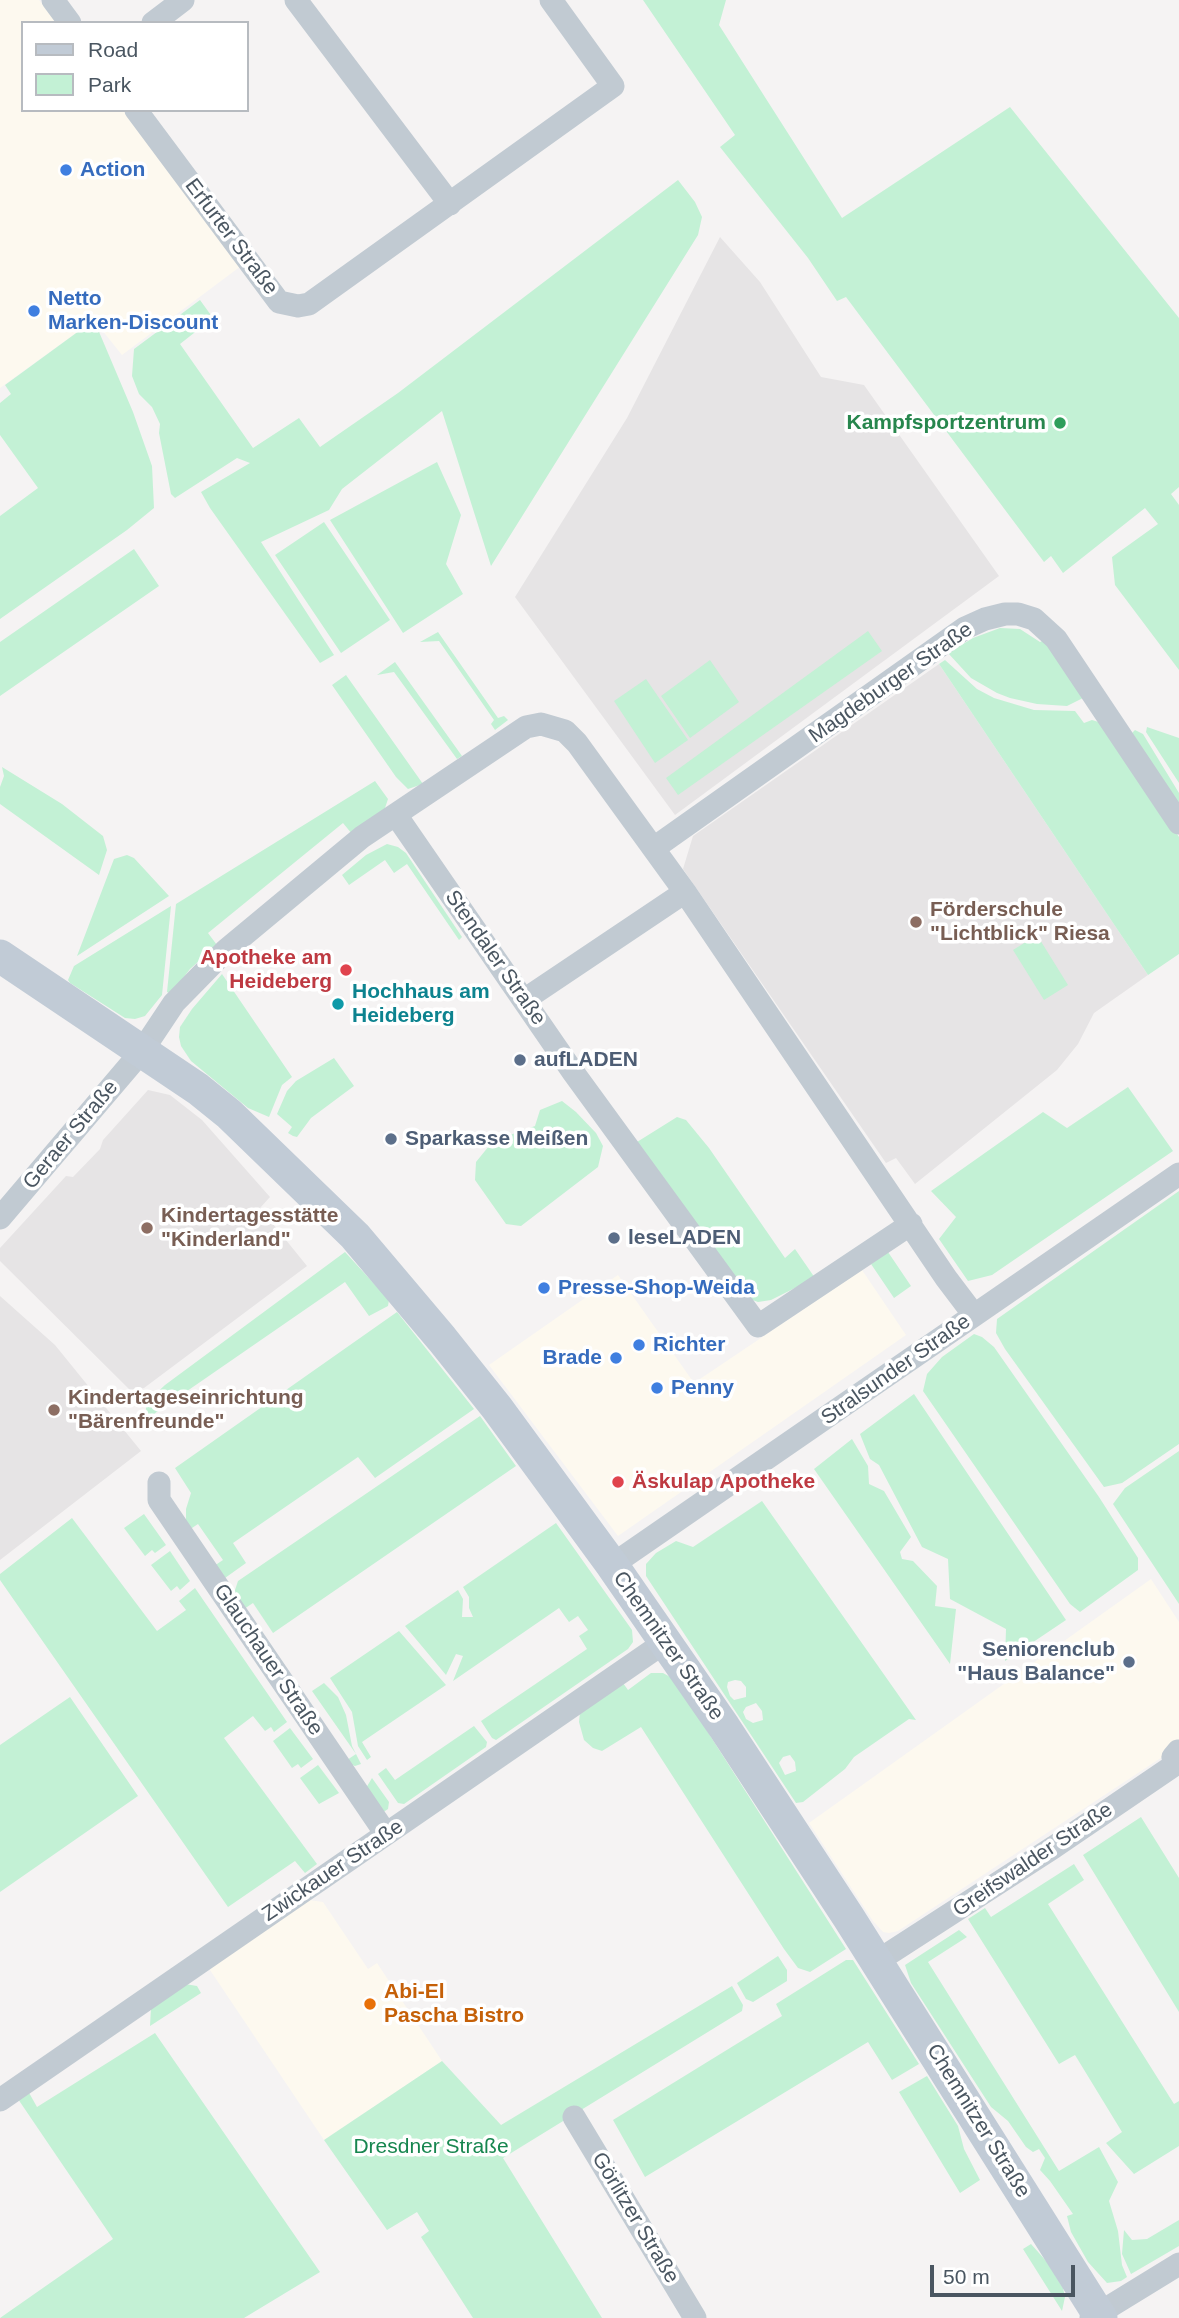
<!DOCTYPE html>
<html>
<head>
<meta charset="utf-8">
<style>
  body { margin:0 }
  #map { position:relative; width:1179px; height:2318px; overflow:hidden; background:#f5f3f3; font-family:Helvetica,sans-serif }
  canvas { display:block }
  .legend { position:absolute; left:21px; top:21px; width:228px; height:91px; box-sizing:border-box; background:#fff; border:2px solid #b7bbc0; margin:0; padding:9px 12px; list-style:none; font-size:21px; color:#4a5661 }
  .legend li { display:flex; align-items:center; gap:14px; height:35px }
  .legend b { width:35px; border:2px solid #b7bbc0 }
  .scale { position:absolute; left:930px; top:2265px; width:145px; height:32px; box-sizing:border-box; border:4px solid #4a5661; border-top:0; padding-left:9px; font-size:21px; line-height:24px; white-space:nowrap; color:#4a5661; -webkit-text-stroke:5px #fff; paint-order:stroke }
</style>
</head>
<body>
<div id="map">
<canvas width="1179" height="2318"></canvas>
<ul class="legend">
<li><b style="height:9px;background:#c1cbd6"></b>Road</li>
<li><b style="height:19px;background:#c3f1d5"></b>Park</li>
</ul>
<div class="scale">50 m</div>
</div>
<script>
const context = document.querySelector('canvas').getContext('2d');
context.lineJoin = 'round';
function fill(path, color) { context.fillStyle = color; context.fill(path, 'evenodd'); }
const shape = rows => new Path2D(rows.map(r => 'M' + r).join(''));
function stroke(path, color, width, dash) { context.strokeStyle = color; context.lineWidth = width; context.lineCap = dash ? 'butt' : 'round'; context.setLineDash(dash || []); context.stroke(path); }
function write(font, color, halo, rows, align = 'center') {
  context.font = font + ' Helvetica,sans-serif'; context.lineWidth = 7; context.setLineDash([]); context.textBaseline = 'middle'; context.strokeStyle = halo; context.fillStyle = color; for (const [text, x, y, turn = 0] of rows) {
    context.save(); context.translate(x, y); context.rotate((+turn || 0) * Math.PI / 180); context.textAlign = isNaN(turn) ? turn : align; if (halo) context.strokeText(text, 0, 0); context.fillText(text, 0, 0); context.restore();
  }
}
fill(shape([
  [0,0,39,0,57,23,23,23,23,110,123,110,241,266,122,355,94,320,0,388],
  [862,1270,906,1335,618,1536,489,1365,618,1275,694,1383],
  [1151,1579,1179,1622,1179,1746,898,1931,889,1933,883,1932,873,1921,809,1823],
  [309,1900,323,1902,368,1969,377,1963,442,2061,324,2140,208,1967]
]), '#fdf9ef');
fill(shape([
  [720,237,760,282,821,377,864,385,999,576,675,815,515,597,627,418],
  [939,664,1148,975,1094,1013,1078,1044,1057,1070,915,1184,896,1158,886,1163,683,869,693,836],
  [148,1090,170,1095,202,1120,270,1197,260,1208,307,1266,144,1388,131,1391,0,1261,0,1248,66,1176,73,1177,100,1149,103,1140],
  [0,1296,55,1345,141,1451,0,1560]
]), '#e6e4e5');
fill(shape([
  [643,0,726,0,719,25,842,218,1010,107,1179,318,1179,487,1171,494,1179,505,1179,670,1115,585,1112,557,1158,524,1145,508,1063,573,1051,556,1044,562,846,297,837,301,808,258,720,147,735,135],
  [678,180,695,202,702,217,698,235,491,566,442,411,342,489,329,510,261,542,334,655,320,663,210,508,201,492,250,463,237,458,175,498,171,494,159,433,160,424,152,407,139,394,132,376,134,349,200,300,213,318,180,344,253,448,299,418,320,447,398,393],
  [94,320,133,412,152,466,154,508,127,530,0,619,0,516,38,488,0,435,0,403,11,394,5,385],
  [437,462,461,515,446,564,463,594,403,633,330,520],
  [324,522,390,620,341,653,275,555],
  [134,549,159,586,0,696,0,642],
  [1000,628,1020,629,1040,642,1046,639,1087,696,1067,706,1037,704,1010,698,997,693,971,678,948,653,973,638],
  [868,631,882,651,678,795,666,778],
  [438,632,498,718,504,716,508,720,495,730,491,724,494,720,439,641,420,642],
  [710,660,739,702,690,738,661,696],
  [945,660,977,689,994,698,1034,710,1075,711,1084,723,1092,720,1105,724,1179,837,1179,954,1148,975,939,664],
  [395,662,462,756,457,759,394,672,377,675],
  [346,675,423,784,408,789,396,777,332,685],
  [646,679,688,740,655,763,614,701],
  [1147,727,1179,738,1179,783,1146,732],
  [1135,730,1143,734,1179,793,1179,811,1130,735],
  [2,767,62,804,103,836,107,850,99,875,0,804,0,787,4,776],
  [375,781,388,799,384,811,352,834,343,823,208,933,217,945,190,969,171,994,167,992,176,904],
  [387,844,398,847,406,853,462,937,459,940,407,864,394,873,385,860,349,885,342,875,366,855],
  [127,855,134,858,169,896,77,956,114,859],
  [171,906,162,995,145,1016,135,1019,125,1018,70,983,68,980,74,966],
  [1037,935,1068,985,1044,1000,1013,950],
  [222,974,292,1077,282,1085,269,1117,248,1108,191,1061,181,1046,179,1037,180,1027,192,1009],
  [334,1058,354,1086,311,1118,297,1137,293,1136,288,1133,292,1127,277,1114,287,1091,296,1081],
  [1128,1087,1173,1151,992,1275,968,1281,939,1239,956,1217,931,1191,1043,1112,1067,1128],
  [562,1101,576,1112,596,1133,603,1146,598,1167,521,1226,506,1224,475,1180,476,1162,493,1141,535,1126,540,1110],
  [677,1117,686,1120,709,1148,785,1258,795,1249,815,1278,771,1300,758,1302,747,1298,637,1142],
  [1179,1191,1179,1444,1122,1483,1104,1487,1005,1349,996,1333,997,1319],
  [345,1252,389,1300,388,1306,369,1316,345,1282,148,1418,145,1404,165,1385],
  [888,1252,911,1286,894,1298,871,1264],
  [397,1312,474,1409,375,1478,358,1457,233,1543,246,1563,225,1578,211,1568,223,1560,198,1524,186,1532,186,1509,191,1493,175,1468],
  [974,1334,982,1337,994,1347,1099,1497,1138,1558,1138,1570,1080,1612,1070,1604,923,1391,927,1374,942,1357],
  [914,1394,1066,1620,1005,1661,1006,1629,950,1599,948,1559,922,1547,879,1465,870,1459,860,1434],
  [480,1416,516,1466,273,1633,253,1603,241,1611,233,1596,238,1581],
  [852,1439,868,1466,869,1484,884,1491,911,1537,900,1552,902,1559,913,1561,937,1586,935,1606,956,1609,950,1664,814,1469],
  [1179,1451,1179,1604,1113,1504,1125,1488],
  [762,1501,916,1720,909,1719,854,1757,845,1769,803,1802,796,1803,646,1576,646,1564,656,1553,676,1541,693,1547],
  [735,1680,741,1681,746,1687,746,1697,734,1700,730,1696,727,1687,728,1682],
  [756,1703,762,1711,763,1720,753,1723,746,1719,743,1712,746,1707],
  [790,1755,795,1762,796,1771,785,1775,779,1763,783,1757],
  [144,1514,166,1545,155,1553,152,1550,145,1556,124,1528],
  [72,1518,157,1631,186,1610,179,1601,195,1588,287,1722,274,1732,271,1727,265,1731,253,1716,224,1738,317,1864,305,1873,295,1861,228,1907,0,1580,0,1574],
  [556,1523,632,1630,633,1642,628,1649,496,1740,492,1738,481,1721,587,1649,579,1636,588,1630,578,1616,569,1622,559,1608,453,1681,463,1656,456,1654,446,1675,405,1626,458,1590,463,1599,462,1617,473,1617,469,1608,469,1597,463,1587],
  [170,1551,190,1581,180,1590,177,1586,171,1591,151,1565],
  [399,1631,446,1685,362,1742,371,1757,367,1760,358,1746,352,1712,330,1678],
  [651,1673,663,1673,674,1679,846,1949,810,1972,798,1968,784,1949,641,1727,602,1751,593,1748,584,1740,579,1722,580,1712,623,1683,628,1690],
  [324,1683,338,1697,346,1715,352,1746,361,1764,355,1766,344,1762,356,1754,312,1691],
  [70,1697,138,1796,0,1892,0,1745],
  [474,1726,487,1742,486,1747,404,1804,398,1803,378,1774,386,1768,395,1780],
  [290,1728,313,1759,301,1768,298,1764,292,1768,273,1741],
  [318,1765,339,1793,319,1804,300,1778],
  [372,1778,389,1802,388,1809,382,1813,366,1788],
  [1141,1817,1179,1878,1179,2012,1083,1855],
  [1074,1864,1084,1880,1048,1904,1174,2104,1179,2101,1179,2146,1134,2174,1106,2143,1122,2132,1075,2055,1059,2064,968,1919,985,1908,991,1917],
  [959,1930,967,1937,928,1962,1059,2171,1099,2147,1118,2182,1109,2201,1118,2231,1122,2265,1127,2277,1121,2281,1107,2283,1088,2262,1071,2232,1067,2216,1073,2214,1050,2181,1040,2170,1045,2158,1039,2149,1033,2152,1026,2147,1008,2121,991,2107,911,1983,905,1965],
  [778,1956,787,1970,787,1981,753,2002,746,1999,737,1983],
  [846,1960,853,1960,919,2064,892,2080,868,2042,645,2177,613,2120,782,2016,776,2004],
  [185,1984,197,1986,201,1993,150,2026,151,2008],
  [732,1986,743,2005,742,2011,503,2158,602,2318,473,2318,421,2237,429,2231,417,2212,387,2230,324,2140,442,2061,501,2125],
  [155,2033,320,2272,244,2318,0,2318,113,2239,18,2099,28,2091,37,2107],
  [927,2076,958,2126,964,2149,980,2180,960,2193,899,2092],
  [1179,2220,1179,2246,1131,2274,1122,2254,1124,2230,1132,2240,1147,2239],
  [1031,2244,1047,2262,1063,2288,1065,2297,1062,2311,1023,2249]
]), '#c3f1d5');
stroke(shape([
  [53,0,70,23],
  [296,0,450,204],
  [153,23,183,0],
  [136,110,279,302,298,306,309,304,613,86,551,0],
  [396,815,573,1072,758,1326,911,1224],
  [654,848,965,628,985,619,1005,614,1018,614,1034,619,1056,639,1179,823],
  [524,1000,685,892],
  [0,1218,142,1051,174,1003,226,950,362,837,526,727,541,724,565,731,577,743,685,892,946,1278,974,1315],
  [159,1483,159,1500,386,1834],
  [612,1565,1179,1174],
  [876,1962,1054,1847,1176,1764,1173,1757,1178,1751],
  [0,2100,665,1642],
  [574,2117,695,2318],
  [1091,2318,1179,2264]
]), '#c1cad2', 23);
stroke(shape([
  [0,956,198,1089,229,1114,355,1236,442,1339,497,1408,612,1565,724,1727,849,1918,1101,2318]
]), '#c1cbd6', 33);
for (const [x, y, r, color] of [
  [66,170,7,"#3f7fe0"],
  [34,311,7,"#3f7fe0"],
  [1060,423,7,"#2e9e5b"],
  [916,922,7,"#8d6e63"],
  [346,970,7,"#e0444e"],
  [338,1004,7,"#0f9aa8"],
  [520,1060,7,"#5c6f8a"],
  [391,1139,7,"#5c6f8a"],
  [147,1228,7,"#8d6e63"],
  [614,1238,7,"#5c6f8a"],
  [544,1288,7,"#3f7fe0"],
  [639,1345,7,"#3f7fe0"],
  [616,1358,7,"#3f7fe0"],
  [657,1388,7,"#3f7fe0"],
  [54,1410,7,"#8d6e63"],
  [618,1482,7,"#e0444e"],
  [1129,1662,7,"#5c6f8a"],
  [370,2004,7,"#e8710a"]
]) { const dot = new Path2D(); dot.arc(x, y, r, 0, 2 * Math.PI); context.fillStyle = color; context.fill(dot); stroke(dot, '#fff', 2.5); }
write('bold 21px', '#366cbe', '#fff', [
  ["Action",80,170],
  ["Netto",48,299],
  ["Marken-Discount",48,323],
  ["Presse-Shop-Weida",558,1288],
  ["Richter",653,1345],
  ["Brade",602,1358,"right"],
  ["Penny",671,1388]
], 'left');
write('21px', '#4a5661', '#fff', [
  ["Erfurter Straße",231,237,53],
  ["Magdeburger Straße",891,683,-35],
  ["Stendaler Straße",495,958,55],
  ["Geraer Straße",71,1135,-50],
  ["Stralsunder Straße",896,1370,-35],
  ["Chemnitzer Straße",668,1646,55],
  ["Glauchauer Straße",268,1660,56],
  ["Greifswalder Straße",1033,1860,-34],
  ["Zwickauer Straße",333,1871,-34],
  ["Chemnitzer Straße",978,2121,58],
  ["Görlitzer Straße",635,2218,59]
]);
write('bold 21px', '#27864d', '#fff', [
  ["Kampfsportzentrum",1046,423]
], 'right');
write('bold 21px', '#785e54', '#fff', [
  ["Förderschule",930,910],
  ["\"Lichtblick\" Riesa",930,934],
  ["Kindertagesstätte",161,1216],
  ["\"Kinderland\"",161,1240],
  ["Kindertageseinrichtung",68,1398],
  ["\"Bärenfreunde\"",68,1422]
], 'left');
write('bold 21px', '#be3a42', '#fff', [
  ["Apotheke am",332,958],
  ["Heideberg",332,982],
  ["Äskulap Apotheke",632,1482,"left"]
], 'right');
write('bold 21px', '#0d838f', '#fff', [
  ["Hochhaus am",352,992],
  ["Heideberg",352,1016]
], 'left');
write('bold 21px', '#4e5e75', '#fff', [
  ["aufLADEN",534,1060],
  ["Sparkasse Meißen",405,1139],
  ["leseLADEN",628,1238],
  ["Seniorenclub",1115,1650,"right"],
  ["\"Haus Balance\"",1115,1674,"right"]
], 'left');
write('bold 21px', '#c56008', '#fff', [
  ["Abi-El",384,1992],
  ["Pascha Bistro",384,2016]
], 'left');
write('21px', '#17864f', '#fff', [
  ["Dresdner Straße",431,2147]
]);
</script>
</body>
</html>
